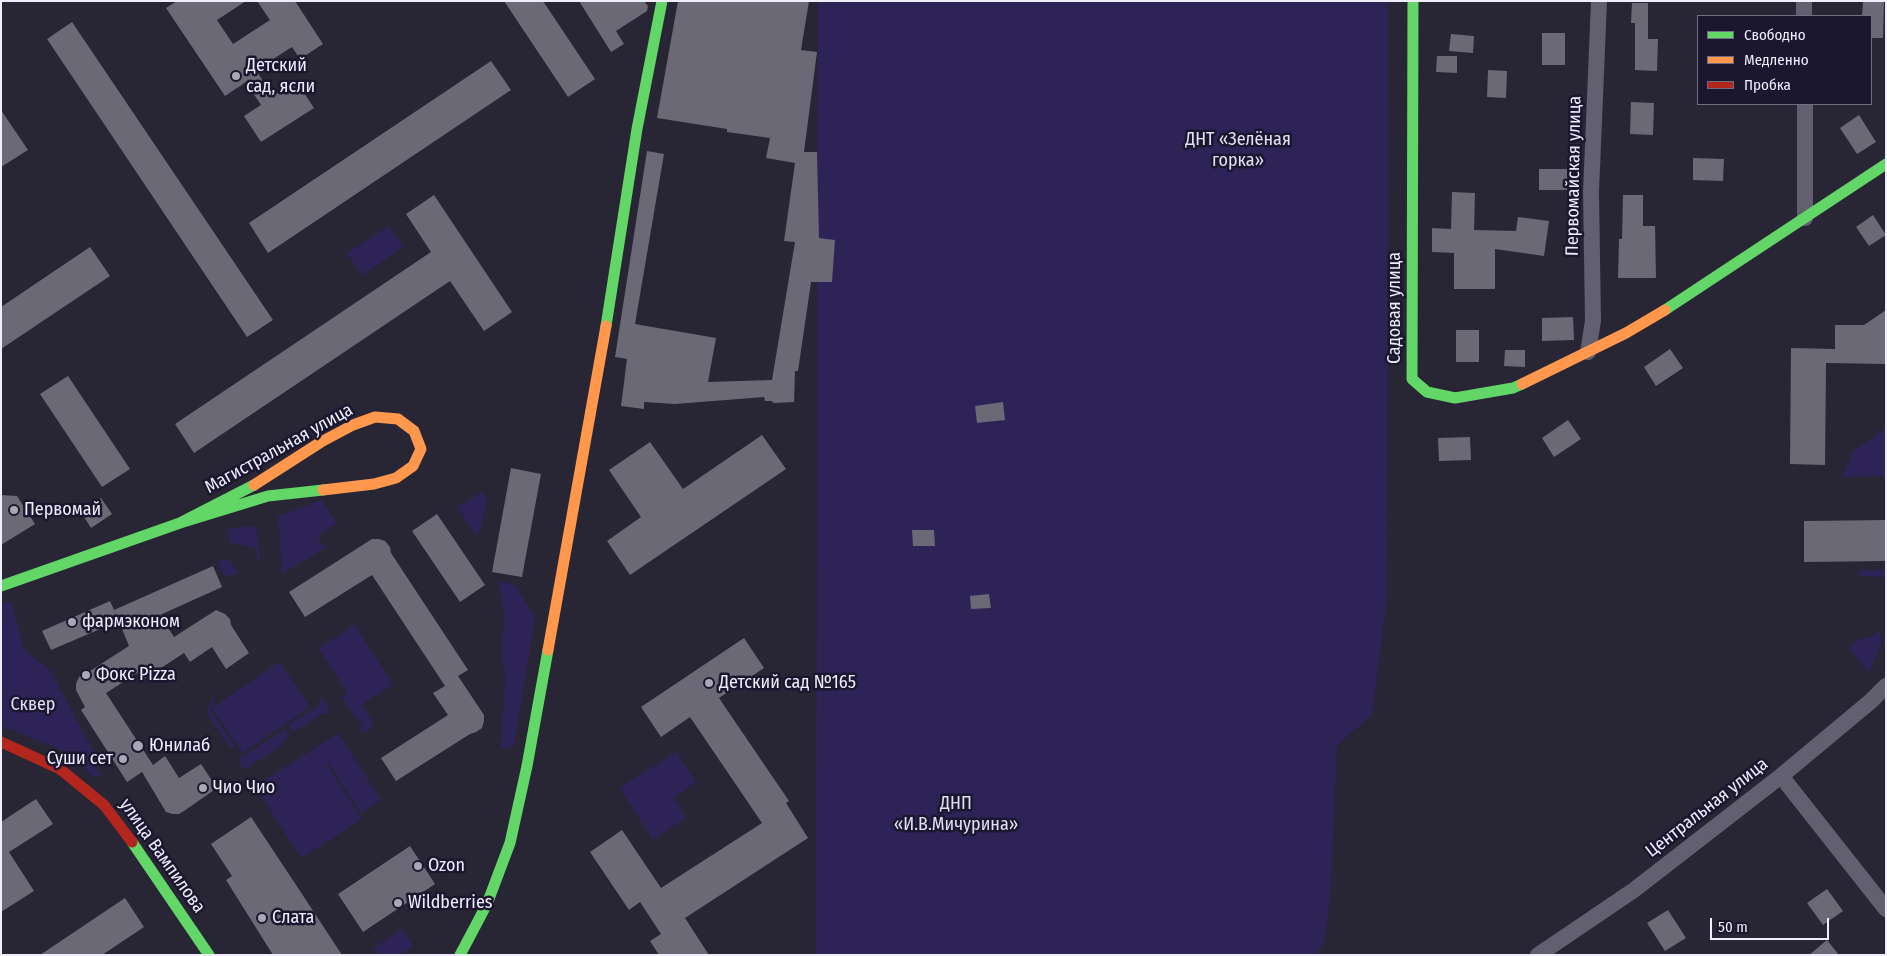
<!DOCTYPE html>
<html>
<head>
<meta charset="utf-8">
<style>
  body { margin:0 }
  #map { position:relative; width:1887px; height:956px; overflow:hidden; background:#282634; font-family:"Fira Sans Condensed",sans-serif }
  canvas { display:block }
  .frame { position:absolute; inset:0; border:2px solid #efeefc; pointer-events:none }
  .legend { position:absolute; left:1697px; top:15px; width:175px; height:90px; box-sizing:border-box; background:#1a172f; border:1px solid #6f6d81; margin:0; padding:6px 9px; list-style:none; font-size:15px; color:#efeefc }
  .legend li { display:flex; align-items:center; gap:10px; height:25px }
  .legend b { width:25px; border:1px solid #6f6d81 }
  .scale { position:absolute; left:1710px; top:918px; width:119px; height:22px; box-sizing:border-box; border:2px solid #efeefc; border-top:0; padding-left:6px; font-size:15px; line-height:18px; white-space:nowrap; color:#efeefc; -webkit-text-stroke:4px #1a172f; paint-order:stroke }
</style>
</head>
<body>
<div id="map">
<canvas width="1887" height="956"></canvas>
<div class="frame"></div>
<ul class="legend">
<li><b style="height:6px;background:#63d668"></b>Свободно</li>
<li><b style="height:6px;background:#ff974d"></b>Медленно</li>
<li><b style="height:6px;background:#b3261e"></b>Пробка</li>
</ul>
<div class="scale">50 m</div>
</div>
<script>
const context = document.querySelector('canvas').getContext('2d');
context.lineJoin = 'round';
function fill(path, color) { context.fillStyle = color; context.fill(path, 'evenodd'); }
const shape = rows => new Path2D(rows.map(r => 'M' + r).join(''));
function stroke(path, color, width, dash) { context.strokeStyle = color; context.lineWidth = width; context.lineCap = dash ? 'butt' : 'round'; context.setLineDash(dash || []); context.stroke(path); }
function write(font, color, halo, rows, align = 'center') {
  context.font = font + ' "Fira Sans Condensed",sans-serif'; context.lineWidth = 5; context.setLineDash([]); context.textBaseline = 'middle'; context.strokeStyle = halo; context.fillStyle = color; for (const [text, x, y, turn = 0] of rows) {
    context.save(); context.translate(x, y); context.rotate((+turn || 0) * Math.PI / 180); context.textAlign = isNaN(turn) ? turn : align; if (halo) context.strokeText(text, 0, 0); context.fillText(text, 0, 0); context.restore();
  }
}
fill(shape([
  [818,1,1388,1,1387,596,1372,715,1337,745,1330,901,1323,944,1317,955,816,955],
  [389,226,403,247,362,275,347,253],
  [1886,428,1886,476,1842,477,1853,451],
  [482,492,487,501,479,533,475,535,458,507],
  [322,500,337,524,320,534,318,537,325,548,282,574,278,516],
  [251,526,256,527,257,532,260,560,257,559,256,548,230,543,228,531,230,528],
  [223,559,230,561,239,574,224,576,218,561],
  [1859,570,1885,570,1885,577,1859,576],
  [498,581,514,584,535,617,514,747,501,748,505,677,502,657,504,609],
  [11,602,25,651,50,670,97,758,92,762,102,776,92,776,72,754,1,726,1,604],
  [355,625,393,685,362,704,373,723,369,731,365,733,359,728,363,726,341,697,348,694,319,648],
  [1878,630,1883,639,1869,673,1849,648,1860,639,1873,636],
  [279,662,310,707,243,753,212,708],
  [213,697,215,701,211,708,212,713,235,746,231,749,208,716,207,710],
  [320,698,322,698,329,708,327,716,324,713,293,732,288,725,313,709,314,710,316,709,315,707,321,703],
  [285,729,290,736,281,743,281,746,244,770,240,764,240,753,243,757],
  [337,734,339,735,381,800,361,813,328,762,326,763,362,819,303,857,302,855,301,858,258,791,259,788,262,782],
  [676,752,696,782,674,797,686,818,653,840,620,788],
  [402,929,413,946,400,955,378,955,373,948]
]), '#2e2357');
fill(shape([
  [177,1,246,1,217,20,233,44,270,20,257,1,295,1,323,44,300,59,292,47,256,70,272,96,296,81,314,108,261,142,244,116,261,105,246,82,225,96,166,8],
  [504,1,543,1,595,79,568,97],
  [579,1,644,1,648,6,647,11,616,31,624,44,611,52],
  [678,1,809,1,801,50,817,52,804,152,817,152,819,238,835,240,832,282,811,282,798,371,795,371,794,402,773,403,772,401,765,401,764,397,675,404,644,402,644,409,621,406,627,359,615,357,647,151,664,154,635,324,716,338,708,382,772,380,795,242,784,241,795,163,766,158,770,138,727,132,727,129,657,118],
  [1863,1,1884,1,1883,38,1871,38,1871,16,1862,16],
  [1632,3,1648,3,1648,39,1658,39,1657,71,1635,70,1635,23,1631,23],
  [72,22,273,320,247,337,47,39],
  [1542,33,1565,33,1565,65,1542,65],
  [1451,34,1474,36,1473,53,1449,51],
  [1437,56,1457,56,1457,73,1436,72],
  [491,61,511,90,268,253,249,223],
  [1488,70,1507,71,1506,98,1487,97],
  [1631,102,1654,103,1653,135,1630,134],
  [1,110,28,150,1,167],
  [1859,115,1876,142,1857,154,1840,128],
  [1693,158,1724,159,1723,181,1693,180],
  [1539,169,1567,169,1567,190,1539,190],
  [1452,192,1475,193,1474,230,1516,231,1518,217,1549,221,1544,256,1495,249,1495,289,1454,289,1454,253,1432,252,1432,228,1451,229],
  [434,195,512,312,484,331,450,281,194,453,175,424,431,252,406,214],
  [1623,195,1643,195,1643,226,1655,226,1656,278,1618,278,1619,239,1622,239],
  [1873,215,1886,235,1869,246,1856,227],
  [90,247,110,276,1,349,1,307],
  [1886,310,1886,364,1826,363,1825,465,1790,464,1791,348,1835,349,1835,325,1864,325],
  [1573,317,1574,340,1542,341,1542,318],
  [1456,330,1479,330,1479,362,1456,362],
  [1670,349,1683,368,1656,386,1644,367],
  [1505,350,1525,350,1525,367,1504,366],
  [68,376,130,469,102,487,40,394],
  [1003,402,1005,420,977,423,975,406],
  [1568,420,1581,439,1554,457,1542,438],
  [762,435,786,469,630,575,607,541,641,517,609,470,650,442,683,489],
  [1470,437,1471,460,1439,461,1438,438],
  [511,468,541,474,522,577,492,572],
  [1,495,17,496,35,524,1,545],
  [101,498,112,514,91,528,81,512],
  [437,514,485,585,460,602,412,531],
  [1886,520,1886,561,1804,562,1804,521],
  [912,530,934,530,935,546,913,546],
  [372,539,379,539,385,541,390,547,391,553,468,670,458,676,484,715,484,721,482,728,476,732,470,734,396,781,381,758,448,715,433,693,445,686,372,575,305,617,289,592],
  [213,566,222,587,160,615,174,637,216,610,225,614,230,619,231,625,249,653,226,669,212,647,190,662,184,653,144,679,139,672,106,693,153,765,165,756,179,778,201,764,217,788,184,811,179,814,173,814,166,812,142,772,127,782,81,710,85,707,76,690,76,684,79,677,84,673,90,671,129,646,114,610],
  [989,594,991,608,971,609,970,596],
  [110,601,119,621,51,650,42,631],
  [744,638,764,668,719,698,789,801,786,803,808,838,685,918,709,955,659,955,650,941,661,934,640,902,629,910,590,852,622,830,661,888,762,823,690,717,661,737,641,707],
  [36,799,53,824,9,852,34,891,1,912,1,822],
  [251,817,304,897,342,955,273,955,226,880,232,876,211,844],
  [410,846,435,884,363,932,338,894],
  [1827,889,1843,911,1823,925,1807,903],
  [125,898,144,927,102,955,40,955],
  [1668,910,1686,938,1665,951,1647,923],
  [1827,940,1839,955,1809,955]
]), '#6a6975');
stroke(shape([
  [1804,1,1804,16],
  [1805,104,1805,218],
  [1588,352,1593,321,1591,192,1599,1],
  [1781,776,1886,909],
  [1538,955,1634,890,1781,776,1871,701,1886,686]
]), '#615f70', 16);
stroke(shape([
  [1413,1,1412,379,1427,392,1455,398,1513,388,1522,384],
  [1665,310,1886,164],
  [606,326,637,129,662,1],
  [180,523,254,485],
  [1,586,180,523,268,496,323,490],
  [132,842,209,955],
  [460,955,487,904,510,843,527,766,548,650]
]), '#63d668', 11);
stroke(shape([
  [1522,384,1626,333,1665,310],
  [254,485,321,442,353,425,375,417,398,419,414,431,421,449,413,466,396,478,374,484,323,490],
  [548,650,606,326]
]), '#ff974d', 11);
stroke(shape([
  [1,742,60,769,104,805,132,842]
]), '#b3261e', 11);
for (const [x, y, r, color] of [
  [236,76,5,"#a9a8b6"],
  [14,510,5,"#a9a8b6"],
  [72,622,5,"#a9a8b6"],
  [86,675,5,"#a9a8b6"],
  [709,683,5,"#a9a8b6"],
  [138,746,6,"#a9a8b6"],
  [123,759,5,"#a9a8b6"],
  [203,788,5,"#a9a8b6"],
  [418,866,5,"#a9a8b6"],
  [398,903,5,"#a9a8b6"],
  [262,918,5,"#a9a8b6"]
]) { const dot = new Path2D(); dot.arc(x, y, r, 0, 2 * Math.PI); context.fillStyle = color; context.fill(dot); stroke(dot, '#1a172f', 2); }
write('18px', '#efeefc', '#1a172f', [
  ["Детский",246,66],
  ["сад, ясли",246,87],
  ["Первомай",24,510],
  ["фармэконом",82,622],
  ["Фокс Pizza",96,675],
  ["Детский сад №165",719,683],
  ["Юнилаб",149,746],
  ["Суши сет",113,759,"right"],
  ["Чио Чио",213,788],
  ["Ozon",428,866],
  ["Wildberries",408,903],
  ["Слата",272,918]
], 'left');
write('18px', '#e0dff5', '#1a172f', [
  ["ДНТ «Зелёная",1238,140],
  ["горка»",1238,161],
  ["Сквер",33,705],
  ["ДНП",956,804],
  ["«И.В.Мичурина»",956,825]
]);
write('18px', '#efeefc', '#1a172f', [
  ["Первомайская улица",1574,176,-89],
  ["Садовая улица",1395,308,-90],
  ["Магистральная улица",279,449,-29],
  ["Центральная улица",1707,808,-38],
  ["улица Вампилова",162,856,55]
]);
</script>
</body>
</html>
